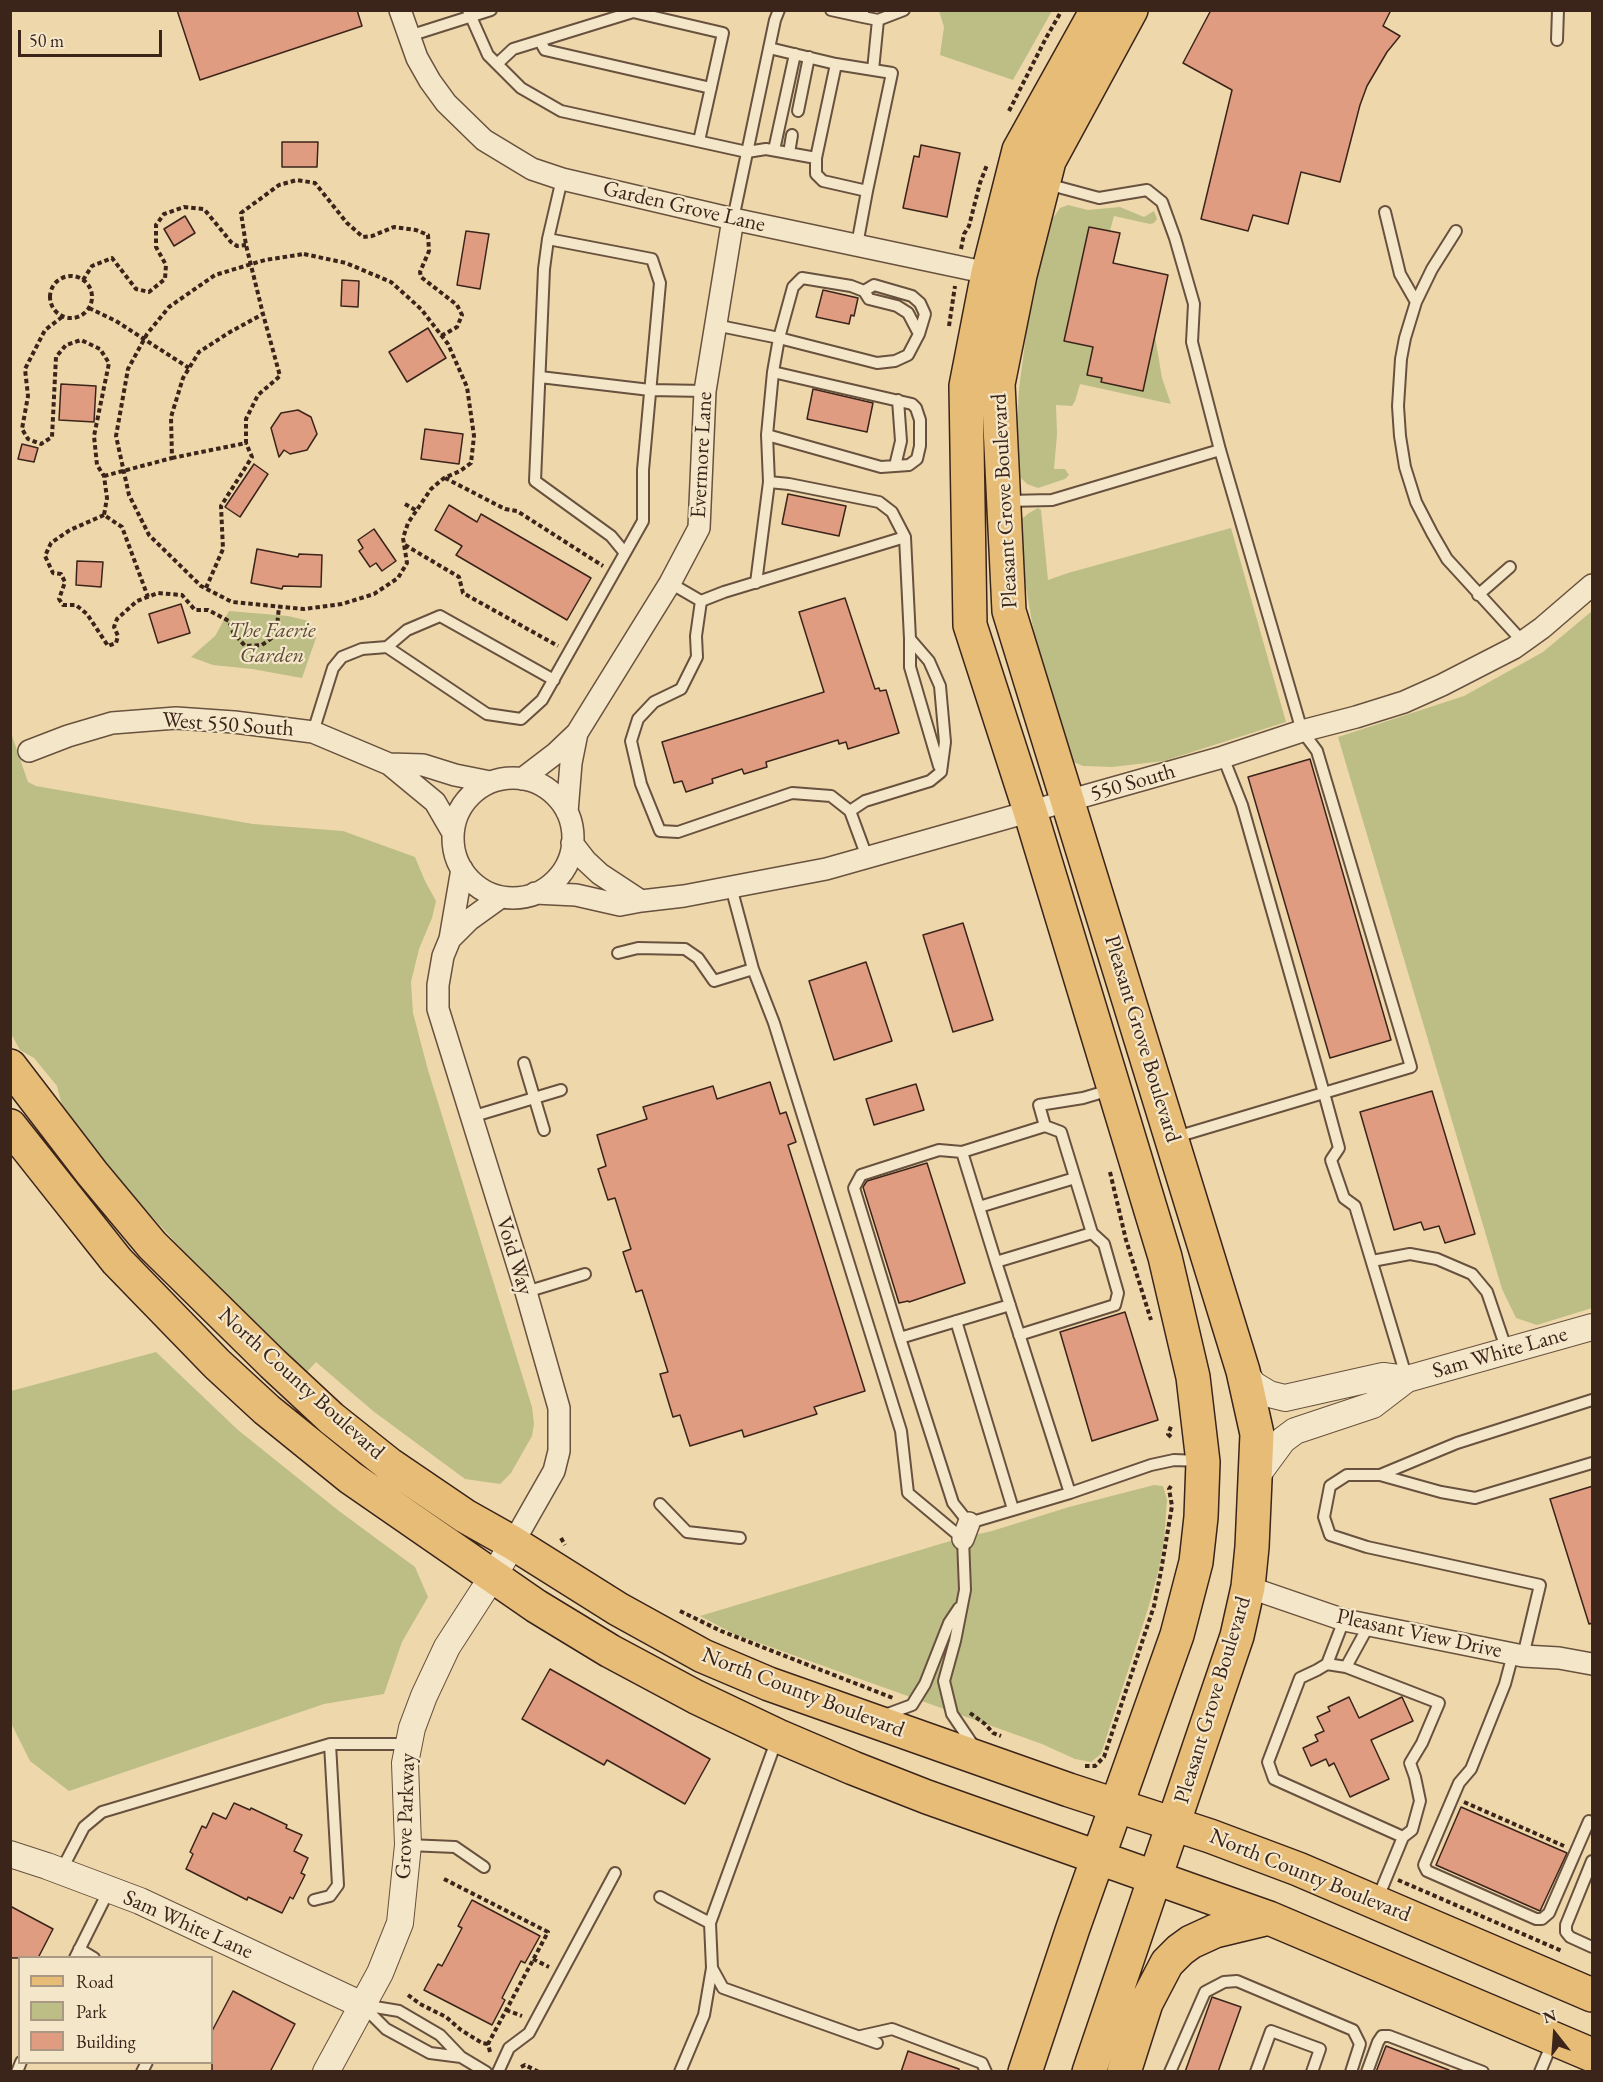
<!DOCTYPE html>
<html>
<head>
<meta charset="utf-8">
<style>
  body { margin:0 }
  #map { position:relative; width:1603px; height:2082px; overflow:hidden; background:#eed8ab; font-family:"EB Garamond",serif }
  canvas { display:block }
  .frame { position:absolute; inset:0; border:12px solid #3b241a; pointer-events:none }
  .legend { position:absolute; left:18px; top:1956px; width:195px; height:108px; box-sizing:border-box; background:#f4e6c8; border:2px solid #aa9882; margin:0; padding:8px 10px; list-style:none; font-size:18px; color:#3b241a }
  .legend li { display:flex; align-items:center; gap:12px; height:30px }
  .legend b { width:30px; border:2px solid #aa9882 }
  .north { position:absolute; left:1525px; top:2004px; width:60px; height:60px; -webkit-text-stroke:4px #f4e6c8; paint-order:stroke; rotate:343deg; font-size:16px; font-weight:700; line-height:24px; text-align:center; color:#3b241a }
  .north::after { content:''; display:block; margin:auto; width:21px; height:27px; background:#3b241a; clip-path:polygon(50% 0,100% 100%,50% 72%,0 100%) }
  .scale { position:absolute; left:18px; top:30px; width:144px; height:27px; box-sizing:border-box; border:3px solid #3b241a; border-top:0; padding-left:8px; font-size:18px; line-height:21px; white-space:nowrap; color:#3b241a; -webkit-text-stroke:4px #f4e6c8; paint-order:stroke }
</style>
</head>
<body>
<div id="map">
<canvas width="1603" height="2082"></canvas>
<div class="frame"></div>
<ul class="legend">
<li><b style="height:8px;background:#e7bc76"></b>Road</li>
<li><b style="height:16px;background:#bcbe86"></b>Park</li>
<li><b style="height:16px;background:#df9c80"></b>Building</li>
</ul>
<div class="north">N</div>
<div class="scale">50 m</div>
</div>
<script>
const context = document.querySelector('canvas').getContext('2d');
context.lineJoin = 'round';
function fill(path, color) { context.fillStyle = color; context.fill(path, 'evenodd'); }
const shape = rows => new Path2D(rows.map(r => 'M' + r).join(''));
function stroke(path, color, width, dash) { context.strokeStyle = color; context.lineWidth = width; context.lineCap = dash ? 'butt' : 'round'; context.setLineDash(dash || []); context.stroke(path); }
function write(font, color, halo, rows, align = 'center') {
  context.font = font + ' "EB Garamond",serif'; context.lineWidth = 4.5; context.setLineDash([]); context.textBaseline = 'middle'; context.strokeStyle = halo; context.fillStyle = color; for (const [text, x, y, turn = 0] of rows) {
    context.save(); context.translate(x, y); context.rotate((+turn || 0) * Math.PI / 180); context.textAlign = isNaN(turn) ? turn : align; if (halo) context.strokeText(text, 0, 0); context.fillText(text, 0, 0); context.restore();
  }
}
fill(shape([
  [939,11,939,10,1052,11,1013,80,940,55,944,27],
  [1068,205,1088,210,1120,207,1144,217,1154,211,1157,219,1154,223,1150,224,1114,216,1110,231,1089,227,1064,341,1093,347,1087,375,1102,378,1101,382,1155,336,1162,378,1171,404,1080,384,1075,401,1072,406,1056,405,1057,434,1054,469,1065,469,1069,475,1065,479,1038,488,1027,484,1019,476,1015,463,1019,389,1027,327,1039,269,1053,218,1060,208],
  [1038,508,1041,510,1048,580,1068,573,1231,528,1286,722,1164,761,1112,767,1083,766,1071,761,1039,662,1017,536,1019,521,1029,513],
  [229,611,288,616,309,621,316,638,302,678,252,669,213,665,191,657,215,636],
  [1592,611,1592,1308,1537,1325,1516,1318,1502,1289,1338,737,1464,696,1543,652],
  [10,730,28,782,36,786,253,824,343,831,415,857,425,881,436,901,432,918,419,949,411,982,413,1013,428,1070,532,1407,534,1424,532,1436,511,1473,500,1484,465,1479,373,1411,316,1362,306,1373,222,1294,129,1191,63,1110,57,1086,34,1058,20,1050,10,1032],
  [156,1352,238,1430,339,1511,415,1567,428,1597,402,1642,384,1694,324,1704,69,1791,30,1761,11,1723,11,1391],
  [1154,1485,1163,1486,1167,1500,1164,1541,1158,1573,1148,1609,1101,1754,1091,1762,1075,1759,1042,1744,734,1634,700,1616,957,1539,992,1531,1069,1507]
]), '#bcbe86');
const building = shape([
  [177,10,357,10,362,26,200,80,177,10],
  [1211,10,1391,10,1383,26,1400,36,1387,52,1367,86,1360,105,1340,182,1301,172,1288,224,1253,215,1248,231,1201,219,1232,90,1183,63,1211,10],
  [282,142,318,142,317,167,282,167,282,142],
  [921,145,960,153,947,217,903,208,914,156,919,157,921,145],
  [185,216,195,233,174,246,164,229,185,216],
  [1089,227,1120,233,1113,263,1168,275,1143,391,1101,382,1102,378,1087,375,1093,347,1064,341,1089,227],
  [466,231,489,234,480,289,457,285,466,231],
  [342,280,359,281,358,307,341,306,342,280],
  [823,290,858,298,854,316,851,315,849,324,816,317,823,290],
  [428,328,446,358,407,382,389,352,428,328],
  [61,384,96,386,94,422,59,420,61,384],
  [813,389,873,403,867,432,807,419,813,389],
  [298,410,311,417,317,434,307,450,290,454,284,450,279,457,271,428,281,413,298,410],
  [425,429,463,434,459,464,421,459,425,429],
  [22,444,38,448,34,462,18,459,22,444],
  [254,464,268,474,240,517,225,507,254,464],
  [788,494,846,506,839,536,782,524,788,494],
  [449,505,477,522,481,514,591,578,567,620,456,555,462,546,435,530,449,505],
  [374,529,396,561,382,571,376,563,370,567,359,551,363,548,358,540,374,529],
  [257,549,298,557,299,554,322,555,321,587,283,586,282,589,251,583,257,549],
  [77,561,103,562,101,587,76,585,77,561],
  [845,598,875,689,879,688,880,691,886,690,899,733,848,749,846,742,839,744,838,740,766,762,767,767,744,774,742,769,712,779,713,783,686,792,682,781,674,783,662,742,824,692,799,612,845,598],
  [181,604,190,633,158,643,149,614,181,604],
  [1310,759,1391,1040,1330,1058,1248,777,1310,759],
  [963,923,993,1020,953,1032,923,935,963,923],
  [866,962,892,1041,834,1060,809,981,866,962],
  [770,1082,780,1114,786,1112,796,1142,788,1145,865,1391,814,1407,817,1414,744,1437,742,1430,690,1446,680,1415,673,1417,660,1374,668,1372,642,1290,636,1292,623,1252,631,1249,615,1198,608,1200,598,1169,606,1166,597,1135,647,1119,643,1107,713,1086,717,1099,770,1082],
  [916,1084,924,1110,874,1125,866,1099,916,1084],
  [1432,1091,1475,1234,1445,1243,1439,1226,1424,1230,1421,1222,1394,1230,1360,1112,1432,1091],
  [927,1163,965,1283,909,1302,908,1301,899,1303,863,1187,867,1181,927,1163],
  [1125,1312,1158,1420,1092,1441,1060,1332,1125,1312],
  [1593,1486,1593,1623,1589,1624,1550,1499,1593,1486],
  [550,1669,710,1759,685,1804,607,1760,604,1765,522,1719,550,1669],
  [1349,1697,1359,1718,1402,1697,1413,1721,1371,1740,1389,1779,1350,1797,1334,1763,1329,1766,1326,1759,1311,1766,1303,1748,1318,1741,1315,1735,1324,1731,1317,1717,1330,1711,1328,1707,1349,1697],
  [234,1803,250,1810,251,1808,287,1825,286,1828,302,1835,294,1851,308,1858,301,1873,305,1875,293,1899,290,1897,282,1913,248,1897,247,1900,186,1869,193,1854,190,1852,202,1826,206,1828,213,1813,226,1819,234,1803],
  [1461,1807,1567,1853,1540,1911,1436,1865,1461,1807],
  [472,1900,540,1936,525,1963,521,1961,502,1998,505,2000,492,2025,424,1990,438,1964,442,1966,462,1928,458,1926,472,1900],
  [10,1906,53,1929,38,1958,10,1958,10,1906],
  [233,1991,295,2024,270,2072,212,2072,212,2031,233,1991],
  [1212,1997,1241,2007,1218,2072,1185,2072,1212,1997],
  [1386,2046,1449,2070,1449,2072,1376,2072,1386,2046],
  [908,2051,959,2069,959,2072,901,2072,908,2051]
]);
fill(building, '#df9c80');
stroke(building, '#3b241a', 1.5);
const service = shape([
  [468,10,488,55,521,88,561,111,747,152,766,149,816,158,816,174,823,181,867,191,892,73,836,64,816,158],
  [831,10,863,17,863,11],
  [863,17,878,20,904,10],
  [409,36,491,10],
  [1557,40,1558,10],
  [540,41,545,50,711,88],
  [769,48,836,64],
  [497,64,513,49,633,12,723,33,699,141],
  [873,70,878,20],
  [798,111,809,57],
  [774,150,795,54],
  [789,153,792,135],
  [1047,184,1099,198,1147,190,1162,202,1175,238,1194,304,1192,342,1220,450,1302,731,1317,751,1411,1067,1176,1137],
  [1385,212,1400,274,1416,302,1405,338,1401,359,1398,406,1400,436,1405,467,1416,502,1432,533,1447,559,1523,642],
  [733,219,775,20,779,10],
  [548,239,652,259,660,283,643,470,643,521,625,553],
  [857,245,867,191],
  [1416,302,1432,269,1456,231],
  [715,325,779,338,877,363,895,361,908,355,919,334,925,314,920,303,912,296,874,285,864,291],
  [540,377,650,390,705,391],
  [767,435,881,467,909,465,917,459,920,446,920,420,916,408,912,404,773,372],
  [895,466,901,441,898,400],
  [769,482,789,484,879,502,892,512,905,537],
  [1007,501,1052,500,1220,450],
  [670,583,701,601,724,592,905,537,910,639,929,661,940,686,945,742,941,772,930,781,865,801,850,811,867,857],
  [756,583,769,482,767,435,773,372,779,338,793,287,802,278,851,286,864,291,869,299,897,306,908,313,919,334],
  [1478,595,1510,567],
  [701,601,696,636,697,657,681,689,654,702,638,719,631,741,641,784,660,831,678,832,792,793,831,796,850,811],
  [910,639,910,667,939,766],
  [387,647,407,630,440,616,554,680],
  [313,732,333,668,342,657,362,649,387,647,487,714,521,719,542,700,625,553,611,536,535,481,544,269,548,239,562,179],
  [1223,757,1242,805,1324,1093,1339,1148,1331,1160,1344,1198,1355,1206,1407,1379],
  [731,887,753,969,774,1023,901,1431,908,1493,963,1539,965,1590,955,1641,944,1681,952,1714,975,1748],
  [618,953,638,948,685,949,698,958,714,981,753,969],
  [524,1063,544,1130],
  [471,1117,561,1090],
  [1045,1126,962,1152,996,1262,1092,1233,1061,1132,1045,1126,1039,1105,1083,1098,1110,1090],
  [979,1207,1075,1178],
  [1372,1261,1410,1254,1437,1259,1472,1274,1487,1292,1507,1351],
  [996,1262,1070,1493],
  [526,1292,585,1274],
  [1010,1305,900,1338,953,1503,969,1523,1070,1493,1151,1465,1174,1460,1200,1461],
  [956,1321,1013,1509],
  [1019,1335,1115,1305,1118,1293,1104,1244,1092,1233],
  [900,1338,854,1188,861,1175,939,1150,962,1152],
  [1380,1475,1457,1443,1592,1400],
  [660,1504,687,1532,740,1538],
  [1513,1654,1505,1684,1471,1769,1459,1783,1424,1865,1427,1871,1536,1919,1542,1919,1549,1913,1589,1821],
  [1523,1656,1540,1585,1367,1547,1330,1535,1324,1517,1330,1486,1347,1475,1380,1475,1441,1492,1475,1498,1592,1463],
  [1327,1664,1346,1667,1439,1703,1422,1743,1410,1763,1415,1777,1420,1801,1412,1830,1403,1837,1274,1779,1268,1762,1300,1678,1317,1670,1327,1664,1344,1620],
  [1346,1667,1369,1625],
  [885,1715,912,1705,925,1684,949,1623,959,1608],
  [408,1845,455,1847,484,1867],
  [1592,1861,1566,1925,1566,1932,1570,1937,1592,1947],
  [61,1871,84,1827,102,1812,330,1744,409,1744],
  [660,1897,710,1923],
  [314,1900,330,1896,338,1885,330,1744],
  [1377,1900,1403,1837],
  [79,1949,94,1958],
  [75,1958,109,1890],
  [712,1968,723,1988,877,2043],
  [363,2005,399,2011,440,2035,461,2057,486,2072],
  [363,2006,386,2029,430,2053,461,2057],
  [861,2036,892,2029,982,2063,986,2072],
  [17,2072,21,2062],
  [142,2072,147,2062],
  [498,2072,509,2048,529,2033,615,1873],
  [680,2072,704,2015,712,1968,710,1923,777,1739],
  [1170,2072,1205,1992,1224,1982,1237,1981,1353,2030,1360,2044,1351,2072],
  [1256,2072,1271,2031,1320,2049,1312,2072],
  [1367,2072,1378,2042,1382,2036,1389,2036,1483,2072],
  [1540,2072,1553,2041]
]);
const minor = shape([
  [400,10,417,58,430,81,446,103,484,140,532,169,562,179,733,219,988,273,999,274],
  [29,751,68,736,112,723,176,718,234,722,313,732,389,764,435,802,453,833],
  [389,764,423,765,455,775,490,782],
  '453 838a60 60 0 1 1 120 0a60 60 0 1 1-120 0Z',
  [522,779,556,753,577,733,670,583,699,528,705,391,733,219],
  [567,812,571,763,577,733],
  [572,843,586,861,600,874,641,901],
  [462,869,450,939,443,956,438,985,438,1009,526,1292,559,1408,559,1451,554,1471,513,1543],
  [535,893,576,895,620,905,641,901,684,896,826,869,1223,757,1302,731,1356,717,1404,702,1442,685,1514,648,1542,628,1592,585],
  [450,939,469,920,501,897],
  [963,1539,969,1523],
  [1248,1587,1344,1620,1523,1656,1559,1658,1592,1664]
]);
const tertiary = shape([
  [1243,1371,1254,1385,1269,1394,1285,1398,1383,1376,1407,1379],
  [1255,1478,1283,1440,1295,1431,1373,1405,1407,1379,1592,1327],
  [10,1854,47,1866,140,1901,362,2005],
  [326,2072,380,1973,400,1923,408,1845,405,1763,412,1728,424,1696,447,1647,500,1565,513,1543]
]);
const primary = shape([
  [10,1066,92,1173,152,1245,273,1364,331,1418,390,1465,465,1516,513,1543,618,1609,703,1656,769,1684,1069,1790,1210,1836,1298,1869,1592,1995],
  [10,1126,117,1261,217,1364,267,1410,351,1478,536,1606,610,1651,696,1697,778,1736,853,1768,927,1797,1269,1918,1592,2055],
  [1025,2072,1073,1928,1177,1635,1196,1562,1201,1517,1203,1462,1193,1377,1165,1257,1030,811,970,625,966,386,988,273,1019,150,1097,10],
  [1089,2072,1237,1636,1248,1587,1252,1547,1257,1434,1243,1371,1009,611,998,384,1020,275,1049,161,1131,10],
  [1124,2072,1146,2003,1167,1963,1180,1950,1191,1942,1215,1931,1269,1918]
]);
stroke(service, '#68513e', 14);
stroke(minor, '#68513e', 24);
stroke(tertiary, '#68513e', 28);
stroke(primary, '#3b241a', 36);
stroke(shape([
  [1009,111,1046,38,1062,10],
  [961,249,964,234,969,226,980,183,987,165],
  [304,254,346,263,391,282,421,309,448,344,467,387,474,436,471,463,460,471,444,478,431,489,408,523,403,538,407,563,398,578,374,594,342,604,304,609,232,602,201,586,149,535,129,495,116,436,128,369,147,334,169,307,215,275,265,260,304,254],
  '50 297a21 21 0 1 1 42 0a21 21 0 1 1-42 0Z',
  [83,280,92,266,112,258,136,289,149,292,165,279,166,265,156,247,156,225,164,214,184,207,204,209,231,242,237,246,246,245],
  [89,308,116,321,189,368],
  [62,317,45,330,25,369,28,396,22,429,28,439,41,444,52,437,56,357,66,345,81,340,100,349,109,363,94,436,97,465,104,476,107,498,104,515,122,527,148,597],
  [949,326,955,286],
  [172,458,246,443,246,419,258,395,280,376,263,314],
  [104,476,172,458,171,417,183,378,199,352,230,332,263,314,246,245,241,213,279,185,297,180,315,183,347,223,363,237,372,236,394,227,416,230,428,235,429,251,420,272,421,277,457,305,462,315,457,327,441,336],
  [445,478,505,509,517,511,603,566],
  [405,504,417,511],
  [104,515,70,530,51,543,45,556,53,573,61,574,65,582,59,599,63,605,76,605,87,614,108,646,116,643,118,636,114,627,117,619,137,601,158,593,182,595,195,610,208,610,229,621,233,632,245,646,262,645,276,635,279,607],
  [405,545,459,577,463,593,558,646],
  [206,588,223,549,221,506,252,457,246,443],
  [1110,1172,1126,1240,1151,1320],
  [1171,1437,1168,1434,1172,1424],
  [561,1538,565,1545],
  [680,1611,721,1631,893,1698],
  [970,1713,985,1724,993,1733,1001,1736],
  [1085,1766,1095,1766,1104,1757,1154,1606,1161,1571,1172,1506,1169,1489,1171,1486],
  [1464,1802,1564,1846],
  [444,1879,548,1932,488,2044,490,2052],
  [1398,1880,1562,1951],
  [533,1959,549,1967],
  [408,1995,420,2004,446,2017,461,2030,482,2043,488,2044],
  [506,2010,522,2016],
  [521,2067,525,2065,539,2072]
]), '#3b241a', 4, [4.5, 3]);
stroke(service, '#f4e6c8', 10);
stroke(minor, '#f4e6c8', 21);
stroke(tertiary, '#f4e6c8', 26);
stroke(primary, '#e7bc76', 33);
write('22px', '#3b241a', '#f4e6c8', [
  ["Garden Grove Lane",684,207,13],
  ["Evermore Lane",702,455,-87],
  ["Pleasant Grove Boulevard",1005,501,-93],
  ["West 550 South",228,725,4],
  ["550 South",1133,783,-16],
  ["Pleasant Grove Boulevard",1142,1039,73],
  ["Void Way",514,1256,73],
  ["Sam White Lane",1500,1353,-16],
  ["North County Boulevard",301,1384,42],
  ["Pleasant View Drive",1419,1634,12],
  ["North County Boulevard",803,1693,21],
  ["Pleasant Grove Boulevard",1213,1700,-73],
  ["Grove Parkway",406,1816,-88],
  ["North County Boulevard",1310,1876,22],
  ["Sam White Lane",188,1925,24]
]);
write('italic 22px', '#5b4a35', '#f4e6c8', [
  ["The Faerie",272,631],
  ["Garden",272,656]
]);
</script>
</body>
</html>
